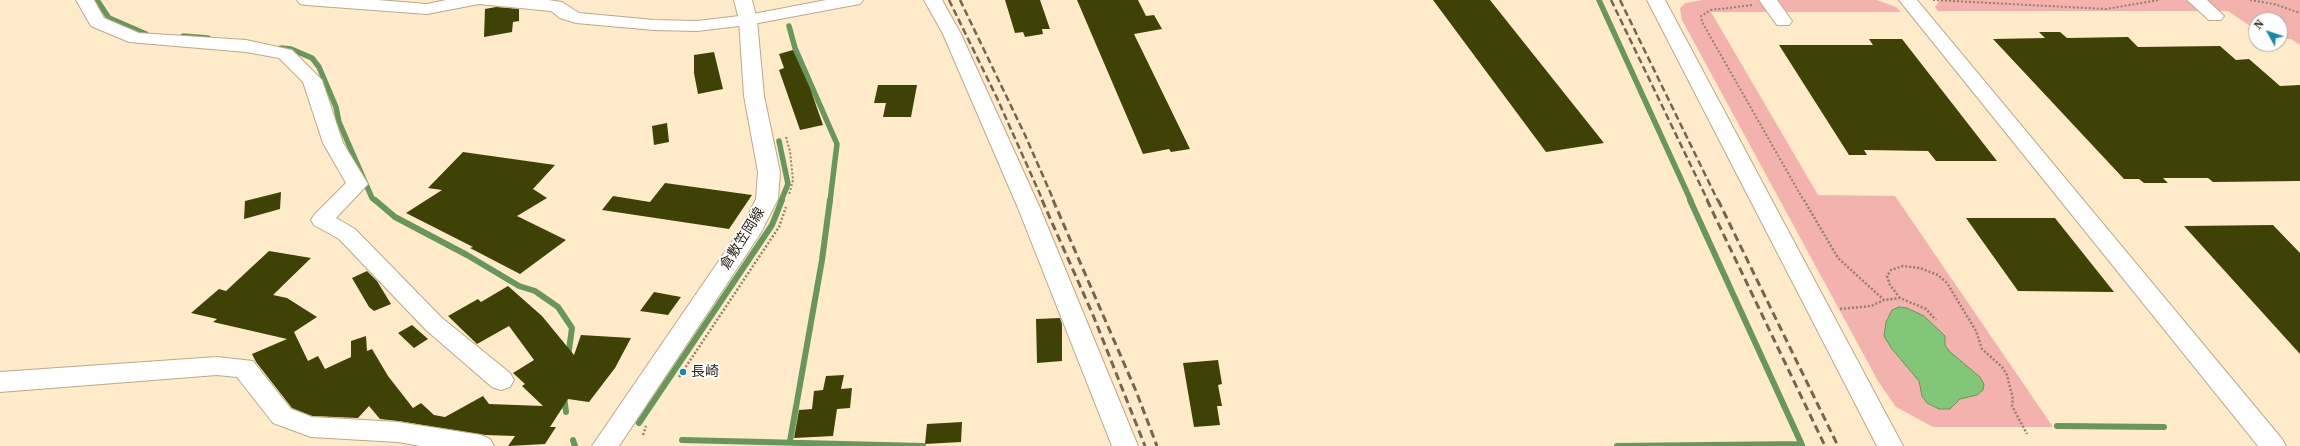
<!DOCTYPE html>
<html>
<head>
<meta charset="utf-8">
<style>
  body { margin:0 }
  #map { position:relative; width:2300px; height:446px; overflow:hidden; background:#ffebc9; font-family:"Source Serif 4",serif }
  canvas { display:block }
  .north { position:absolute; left:2248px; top:12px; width:40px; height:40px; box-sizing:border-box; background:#fff; border:1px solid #aba8a3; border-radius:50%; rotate:310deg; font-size:11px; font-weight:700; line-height:16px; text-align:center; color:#2d2619 }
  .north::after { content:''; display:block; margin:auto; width:14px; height:18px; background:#1a85ad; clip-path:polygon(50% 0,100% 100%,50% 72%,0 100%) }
</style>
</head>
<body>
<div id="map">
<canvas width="2300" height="446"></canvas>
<div class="north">N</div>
</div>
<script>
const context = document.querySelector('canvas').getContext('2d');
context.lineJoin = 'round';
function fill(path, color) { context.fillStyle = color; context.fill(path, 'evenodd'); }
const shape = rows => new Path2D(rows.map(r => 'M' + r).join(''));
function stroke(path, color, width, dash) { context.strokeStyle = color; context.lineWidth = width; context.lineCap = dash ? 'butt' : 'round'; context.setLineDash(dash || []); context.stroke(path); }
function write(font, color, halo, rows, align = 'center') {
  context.font = font + ' "Source Serif 4","Noto Sans JP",serif'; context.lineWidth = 4; context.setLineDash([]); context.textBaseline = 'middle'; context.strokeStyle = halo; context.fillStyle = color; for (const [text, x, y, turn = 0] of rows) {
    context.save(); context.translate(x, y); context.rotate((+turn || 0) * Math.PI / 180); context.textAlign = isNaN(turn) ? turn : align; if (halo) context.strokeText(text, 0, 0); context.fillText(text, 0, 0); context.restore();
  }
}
fill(shape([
  [1703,0,1762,0,1770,12,1711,12,1818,195,1895,196,2053,427,1933,427,1896,407,1878,381,1682,20,1680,8,1685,3],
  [1777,0,1877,0,1896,7,1901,12,1786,12],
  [1940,0,2300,0,2300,45,2291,39,2280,39,2280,20,2256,20,2256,30,2228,11,1938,11,1935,7]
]), '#f4b2ae');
const water = shape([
  [1899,307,1907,308,1924,316,1945,336,1945,345,1949,351,1980,377,1984,384,1983,390,1977,395,1960,399,1950,409,1939,409,1927,403,1922,396,1919,381,1892,349,1884,336,1886,322,1892,310,1899,307]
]);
fill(water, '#82c677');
stroke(water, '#68965b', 1);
stroke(shape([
  [97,0,109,18,146,34],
  [1599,0,1691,201],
  [789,26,795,48,837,144,830,201],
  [183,36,208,38],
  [281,48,291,49,312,58,319,67,336,107,339,122,372,198,376,201],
  [779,141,788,184,781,201]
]), '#68965b', 5.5);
stroke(shape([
  [375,200,395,217,467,255,519,286,535,291,558,307,572,328,568,357],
  [1690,200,1802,445],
  [564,397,566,412],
  [639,423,772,225,782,200],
  [2057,426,2164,427],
  [573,440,575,446],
  [682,440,923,446],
  [790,441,822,260,830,200],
  [1617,446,1801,444]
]), '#68965b', 6);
fill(shape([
  [1005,0,1040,0,1050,29,1042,29,1043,34,1025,37,1023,32,1015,33],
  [1077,0,1138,0,1146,16,1154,15,1162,29,1134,34,1190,149,1171,152,1169,149,1143,154],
  [1433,0,1490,0,1604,143,1546,152],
  [496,7,519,9,519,21,513,22,512,32,484,37,485,9],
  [2039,32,2060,32,2067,38,2128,37,2138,47,2220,46,2236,60,2249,59,2280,86,2300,85,2300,181,2213,182,2208,178,2163,178,2168,183,2144,183,2139,179,2124,179,1993,39,2045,38],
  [1869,39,1902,39,1997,161,1936,161,1928,151,1864,150,1867,155,1849,155,1779,45,1873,45],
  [793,50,810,88,823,125,800,130,779,70,784,68,779,54],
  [714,52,723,89,698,94,694,73,694,55],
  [878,85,917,85,911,117,883,117,886,103,874,103],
  [667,123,669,142,654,145,652,126],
  [463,152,555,165,533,189,547,198,517,216,566,240,520,274,470,248,473,247,406,213,442,190,428,188],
  [665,183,752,195,729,229,602,210,613,196,650,202],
  [281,192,280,209,244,219,245,201],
  [1966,218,2055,218,2114,292,2018,291],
  [2273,225,2300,253,2300,354,2184,226],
  [269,251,311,258,273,295,287,298,317,317,294,332,308,361,318,356,325,369,351,357,351,341,366,336,367,351,372,349,388,376,413,408,421,403,434,415,445,417,483,396,489,404,543,406,522,386,525,384,513,373,534,360,509,326,477,344,448,316,478,299,481,302,508,286,542,316,574,355,581,335,631,338,615,368,589,402,568,399,550,427,556,427,545,444,508,446,515,436,485,435,398,421,380,419,369,406,358,418,312,416,292,408,256,362,252,354,287,339,213,322,217,319,191,313,219,289,226,291],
  [367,271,377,281,391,304,374,311,369,307,352,278],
  [654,292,681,297,668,315,640,311],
  [1060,318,1062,324,1062,361,1037,363,1036,319],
  [412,325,428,339,414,348,398,333],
  [1218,360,1222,384,1218,385,1222,406,1217,406,1220,425,1194,427,1183,363],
  [844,375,841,389,852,388,850,408,837,409,833,436,794,438,799,410,812,409,814,391,823,390,826,376],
  [962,422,961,442,925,444,927,424]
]), '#3f4105');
const minor = shape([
  [76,0,94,0,104,18,139,33,246,40,292,50,322,80,343,143,368,184,336,218,355,229,442,318,510,373,514,380,510,387,501,390,492,387,426,330,339,239,314,225,311,220,314,215,346,183,323,143,303,82,279,58,246,52,129,42,91,26,76,0],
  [297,0,378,0,427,4,446,0,548,0,562,2,579,13,654,20,697,21,748,15,826,0,863,0,860,4,854,5,748,25,697,31,654,30,576,23,560,18,551,11,479,4,427,14,306,5,300,4,297,0],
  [924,0,942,0,961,34,1040,208,1138,446,1112,446,1018,208,943,34,924,0],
  [1647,0,1665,0,1903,446,1877,446,1647,0],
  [1759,0,1777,0,1792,21,1789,25,1777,25,1759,0],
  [1899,0,1917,0,2282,439,2286,446,2258,446,1899,0],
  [2187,0,2207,0,2224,16,2221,20,2209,20,2187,0],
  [217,357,253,361,291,409,312,417,398,422,481,435,490,439,494,446,420,446,398,442,311,437,273,423,237,377,217,375,0,392,0,372,217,357]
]);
const major = shape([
  [734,0,752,0,757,20,764,96,780,172,778,199,760,234,619,446,592,446,742,227,756,199,758,172,744,96,739,20,734,0]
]);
stroke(minor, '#bba988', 2);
stroke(major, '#bba988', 2);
stroke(shape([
  [1933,0,2106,9,2159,0],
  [2250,0,2274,4,2300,13],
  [1752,5,1711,10,1701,16,1702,22,1804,201],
  [786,137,790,151,793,180,789,195]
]), '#8f826b', 2, [2, 2]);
stroke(shape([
  [1804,200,1838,258,1884,300],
  [1900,298,1890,285,1887,276,1891,270,1903,266,1920,268,1938,275,1947,283,1976,331,1982,349,2002,367,2007,375,2013,399,2012,406,2027,434],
  [1840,309,1871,306,1884,300,1900,298,1926,309,1936,320],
  [679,377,779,227,786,207],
  [643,435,646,426]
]), '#8f826b', 2.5, [2, 2]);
fill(minor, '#fff');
fill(major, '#fff');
stroke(shape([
  [949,0,997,98,1043,201],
  [960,0,1025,135,1054,201],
  [1611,0,1708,201],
  [1620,0,1718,201]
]), '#716652', 2.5, [7, 3.5]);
stroke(shape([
  [1042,200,1093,315,1145,446],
  [1053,200,1136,391,1157,446],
  [1707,200,1825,446],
  [1718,200,1838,446]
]), '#716652', 3, [8, 4.5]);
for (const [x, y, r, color] of [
  [683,372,4,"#1a85ad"]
]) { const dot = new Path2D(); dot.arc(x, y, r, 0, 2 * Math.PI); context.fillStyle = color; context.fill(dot); stroke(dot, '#fff', 1.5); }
write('14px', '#2d2619', '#fff', [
  ["倉敷笠岡線",743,239,-58]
]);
write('14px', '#2d2619', '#fff', [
  ["長崎",691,372]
], 'left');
</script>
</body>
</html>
